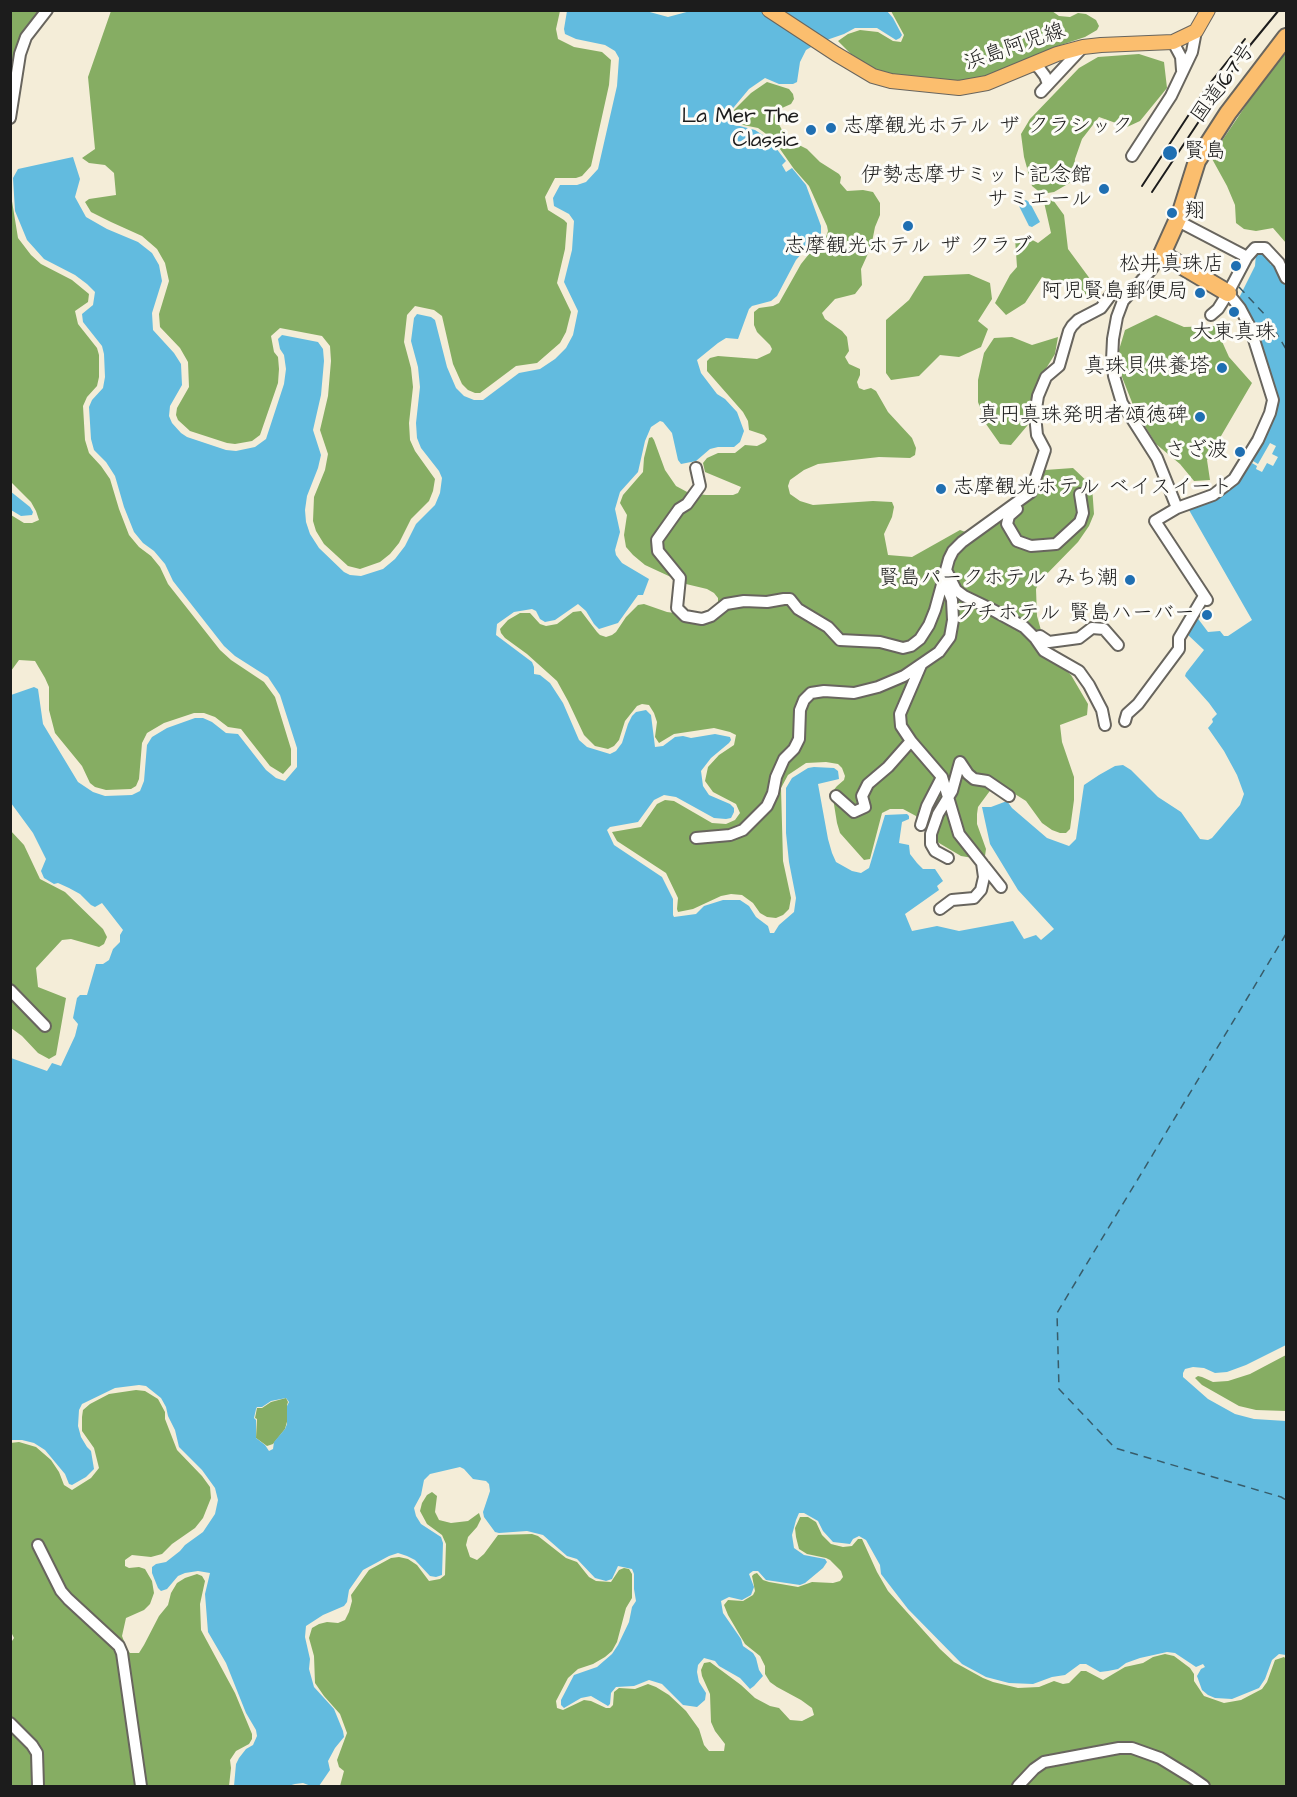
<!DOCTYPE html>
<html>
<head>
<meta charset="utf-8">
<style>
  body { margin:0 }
  #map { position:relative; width:1297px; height:1797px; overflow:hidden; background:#f4edd8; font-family:"Architects Daughter",sans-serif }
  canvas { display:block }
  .frame { position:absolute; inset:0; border:12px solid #1c1c1c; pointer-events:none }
</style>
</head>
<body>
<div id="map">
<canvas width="1297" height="1797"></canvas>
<div class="frame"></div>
</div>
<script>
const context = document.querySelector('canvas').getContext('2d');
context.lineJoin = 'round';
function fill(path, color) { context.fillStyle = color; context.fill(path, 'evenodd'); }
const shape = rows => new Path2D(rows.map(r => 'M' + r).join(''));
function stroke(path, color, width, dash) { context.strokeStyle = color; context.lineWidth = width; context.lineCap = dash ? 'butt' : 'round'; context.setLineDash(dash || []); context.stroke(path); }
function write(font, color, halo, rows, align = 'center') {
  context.font = font + ' "Architects Daughter","Klee One",sans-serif'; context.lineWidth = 6; context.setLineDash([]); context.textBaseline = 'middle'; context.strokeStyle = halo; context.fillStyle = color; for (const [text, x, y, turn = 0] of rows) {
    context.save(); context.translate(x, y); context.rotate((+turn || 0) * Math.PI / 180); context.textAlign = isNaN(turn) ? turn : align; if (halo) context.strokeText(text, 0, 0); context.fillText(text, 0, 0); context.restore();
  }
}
fill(shape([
  [11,11,39,11,22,35,11,77],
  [111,11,560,11,556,29,558,39,574,47,602,52,611,60,609,85,591,166,582,176,576,178,555,178,545,197,548,210,564,220,567,223,565,249,557,283,571,312,566,332,560,343,537,363,516,366,480,393,475,393,468,390,462,384,453,364,442,316,434,310,415,306,407,315,404,342,411,368,413,387,409,423,410,440,415,451,435,479,433,491,429,501,411,519,399,543,390,554,380,562,360,569,348,566,324,544,316,531,313,521,314,497,325,470,328,454,320,430,328,396,331,361,330,346,322,336,280,328,271,336,274,352,278,357,279,369,278,383,260,435,252,441,235,444,227,443,190,431,178,420,176,415,177,408,189,387,188,362,180,348,160,327,159,314,169,281,165,263,157,249,142,236,111,222,91,212,85,202,89,199,116,195,114,173,105,165,89,163,82,158,95,149,88,77],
  [891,11,1052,11,1059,16,1070,17,1078,13,1086,14,1096,20,1099,26,1097,30,1085,37,1052,48,993,75,957,83,911,81,879,72,851,54,838,41,848,34,860,30,878,32,893,41,901,42,904,35],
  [1286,46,1286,243,1273,228,1256,231,1244,229,1236,223,1235,205,1227,186,1211,157],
  [1139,54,1164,62,1167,88,1140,121,1127,127,1099,117,1082,139,1075,159,1073,181,1054,192,1042,194,1032,186,1024,157,1021,134,1030,119,1079,68,1098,57],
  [767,82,789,89,793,94,794,99,791,104,782,108,776,119,787,139,807,149,820,162,839,174,841,177,840,183,847,191,863,190,873,192,880,203,880,215,875,227,871,247,861,269,862,285,855,294,835,299,822,313,825,319,842,331,847,337,849,351,845,357,849,364,860,369,860,375,857,382,859,388,864,390,871,388,876,391,888,412,912,438,916,448,915,455,910,458,879,457,818,464,804,470,790,480,788,486,790,494,800,501,813,505,873,501,892,502,894,507,892,517,884,534,888,555,912,557,960,530,979,537,1009,513,1045,470,1073,468,1092,486,1094,514,1089,526,1078,542,1039,582,1036,589,1037,616,1048,655,1071,675,1088,704,1087,715,1060,725,1062,742,1074,777,1074,800,1070,829,1066,833,1060,833,1052,830,1042,823,1026,801,1007,789,992,788,978,807,977,814,977,824,986,849,985,856,979,859,961,856,939,843,927,835,916,816,903,809,890,809,882,813,870,859,864,860,840,833,837,823,832,792,837,786,844,780,845,776,842,768,838,764,826,762,806,763,788,775,781,788,783,861,791,898,789,909,783,915,776,918,767,917,760,913,753,903,742,895,731,894,721,896,693,909,678,912,677,909,678,898,666,873,617,841,612,832,641,827,657,804,665,800,674,801,712,823,726,824,735,820,740,813,736,804,713,792,705,781,708,767,719,755,734,745,736,735,730,732,714,728,674,734,659,743,655,737,657,722,654,713,649,705,642,704,637,706,625,721,619,740,614,746,608,749,595,746,584,735,568,701,557,681,527,654,505,638,501,633,500,629,508,620,520,613,530,613,540,624,546,626,557,624,573,612,581,611,597,632,600,635,606,637,612,635,616,632,626,617,638,605,644,604,667,612,696,616,712,611,718,606,718,598,714,593,707,589,686,584,645,565,633,555,626,547,624,535,627,515,620,503,623,495,643,472,644,458,649,438,652,437,654,440,665,470,676,486,689,493,706,495,733,495,738,493,741,487,705,472,703,463,707,458,718,453,735,453,745,445,757,446,765,442,767,439,764,435,749,430,748,421,743,412,707,371,707,361,710,358,718,356,757,359,770,353,772,349,770,345,757,332,754,325,754,312,759,308,773,306,779,303,801,264,809,254,821,248,824,243,828,231,827,226,809,186,794,169,773,139,758,128,738,124,731,119,731,113,751,93],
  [11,195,18,238,31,255,41,264,72,280,89,294,88,302,75,311,78,324,97,348,99,355,99,377,97,386,87,397,83,406,85,440,89,453,101,466,110,479,119,509,129,535,139,547,151,556,160,567,168,584,220,650,231,660,264,682,275,697,291,749,291,765,283,774,270,766,241,729,228,727,215,717,204,713,194,713,164,723,147,733,142,743,139,779,136,786,131,789,106,790,95,787,90,783,82,766,55,733,49,710,49,687,45,678,35,661,19,660,11,671,11,515,24,523,32,523,39,520,36,511,31,502,11,482],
  [1053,200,1064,215,1068,249,1096,287,1090,296,1042,277,1025,303,1006,315,995,303,1010,275,1017,267,1015,238,1027,237,1038,243,1051,233,1044,202],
  [969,274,990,283,992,299,978,321,988,329,981,347,959,357,940,355,919,376,891,380,886,373,886,320,909,300,924,276],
  [1156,315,1184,327,1215,326,1229,357,1252,383,1207,460,1210,480,1194,481,1180,464,1156,444,1135,410,1122,377,1119,350,1125,330],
  [1012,337,1032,345,1058,337,1055,354,1042,375,1032,420,1011,445,1000,444,986,424,978,402,978,380,984,353,994,338],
  [10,830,24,845,40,879,65,892,103,929,107,937,104,944,99,947,71,939,62,940,36,968,38,987,66,998,56,1055,49,1059,38,1053,22,1036,11,1028],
  [1286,1355,1286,1411,1256,1410,1239,1406,1202,1385,1195,1378,1198,1376,1202,1377,1213,1382,1228,1381,1250,1374],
  [136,1390,145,1391,158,1399,165,1412,165,1419,177,1450,202,1476,210,1487,211,1498,203,1518,195,1528,172,1544,162,1554,151,1557,132,1555,125,1560,125,1566,129,1568,139,1567,145,1569,152,1581,154,1593,150,1604,144,1610,126,1618,122,1636,127,1649,130,1653,139,1653,144,1645,159,1616,168,1605,171,1593,177,1583,185,1578,197,1574,202,1576,205,1581,200,1604,201,1630,235,1693,252,1734,252,1739,249,1744,236,1751,230,1760,231,1768,229,1786,11,1786,10,1644,14,1638,10,1630,10,1443,19,1442,36,1447,51,1460,59,1472,64,1485,72,1490,91,1478,99,1468,94,1448,82,1431,82,1417,83,1410,90,1404,109,1394],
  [286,1398,288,1402,287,1405,288,1418,285,1429,273,1444,267,1446,256,1438,257,1419,255,1418,257,1408,262,1408,271,1402],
  [432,1492,437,1496,435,1512,439,1520,451,1523,468,1521,479,1513,481,1519,477,1527,468,1537,466,1545,470,1557,477,1560,484,1554,498,1535,532,1534,538,1536,566,1558,577,1562,589,1577,596,1581,611,1582,619,1570,624,1568,629,1569,632,1574,632,1598,626,1608,617,1642,612,1651,605,1657,593,1664,578,1669,568,1678,556,1701,557,1708,563,1710,584,1700,591,1701,606,1708,610,1708,613,1705,614,1692,619,1688,635,1689,648,1684,656,1687,669,1695,686,1711,699,1729,704,1745,709,1751,724,1751,725,1744,715,1731,711,1722,710,1694,702,1676,701,1670,704,1663,710,1662,741,1685,755,1698,770,1706,779,1708,790,1720,802,1721,814,1715,812,1708,801,1700,777,1687,770,1682,765,1674,765,1666,760,1656,745,1644,728,1615,724,1605,728,1600,743,1601,753,1595,755,1591,752,1576,754,1574,757,1573,763,1580,769,1582,798,1587,812,1582,833,1583,840,1581,843,1577,841,1571,830,1560,826,1558,807,1554,799,1549,796,1537,795,1528,800,1517,808,1517,816,1522,822,1535,831,1544,843,1547,852,1546,858,1539,862,1539,877,1572,888,1591,940,1649,954,1662,983,1678,993,1682,1018,1688,1039,1687,1054,1681,1063,1684,1069,1683,1081,1671,1086,1671,1103,1680,1125,1667,1143,1663,1153,1657,1165,1654,1174,1656,1190,1668,1194,1674,1194,1681,1204,1696,1224,1703,1241,1700,1262,1689,1267,1682,1275,1660,1284,1657,1286,1659,1286,1786,340,1786,344,1771,339,1767,337,1760,347,1733,340,1714,324,1696,315,1683,314,1656,309,1638,312,1628,319,1624,327,1622,338,1623,345,1620,349,1612,352,1601,351,1595,369,1570,391,1558,399,1557,408,1559,417,1565,429,1581,440,1579,445,1575,446,1544,442,1535,427,1524,420,1511,422,1503,427,1495]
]), '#86ad63');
fill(shape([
  [694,10,887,11,893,18,902,35,900,38,896,40,877,28,855,28,844,34,818,43,806,50,800,62,797,82,793,84,779,84,765,78,749,89,729,113,728,119,732,124,755,130,769,139,786,161,782,165,786,172,792,168,806,185,821,226,821,235,816,244,803,252,796,260,777,296,771,301,752,306,749,309,738,339,726,338,718,343,697,360,701,373,717,394,725,399,737,412,744,431,740,442,734,447,718,447,710,449,696,461,681,464,678,460,672,433,663,422,660,421,651,427,645,441,638,472,620,492,615,509,620,532,615,550,616,555,622,563,649,579,643,595,638,595,618,623,599,629,594,624,586,611,578,604,555,620,545,622,540,619,536,611,532,609,514,612,497,624,496,635,532,662,534,667,534,674,540,675,550,683,563,703,579,740,587,747,610,754,616,751,622,743,628,724,632,716,636,712,646,710,651,715,655,747,663,746,675,737,683,736,691,738,715,734,730,737,731,740,729,743,711,758,701,771,703,786,709,795,730,804,734,808,734,812,731,818,726,819,714,818,676,797,664,795,654,800,638,822,610,827,607,830,614,845,662,877,673,899,673,915,674,917,696,914,704,906,723,900,740,900,749,906,756,917,768,926,770,933,774,933,779,925,794,912,796,898,789,862,786,833,786,788,792,778,808,768,814,767,834,768,838,771,839,779,818,784,828,839,832,853,836,862,852,871,861,873,869,868,885,815,907,814,909,816,909,819,902,822,899,843,909,845,910,854,917,863,923,869,935,869,943,881,937,886,939,890,905,914,912,931,937,926,959,931,1013,921,1024,939,1036,935,1041,940,1054,929,1018,890,990,844,982,807,991,807,1007,801,1012,808,1047,838,1069,846,1076,839,1084,785,1099,775,1115,766,1123,765,1131,770,1158,797,1181,812,1200,839,1208,840,1212,838,1240,805,1244,794,1237,775,1224,751,1208,728,1213,722,1212,719,1217,714,1209,703,1185,676,1186,673,1204,650,1187,634,1196,616,1208,632,1220,631,1224,636,1228,636,1252,620,1189,510,1213,499,1238,482,1252,463,1260,448,1277,405,1264,350,1251,318,1239,298,1255,266,1256,254,1264,254,1271,265,1275,262,1279,269,1286,287,1286,1345,1246,1365,1227,1372,1215,1373,1204,1368,1193,1367,1185,1369,1183,1373,1183,1377,1208,1399,1235,1414,1254,1419,1286,1421,1286,1655,1279,1654,1272,1660,1265,1679,1259,1688,1232,1699,1215,1698,1208,1695,1202,1690,1197,1676,1201,1669,1205,1667,1203,1664,1196,1667,1175,1653,1167,1652,1140,1658,1126,1663,1118,1669,1108,1671,1100,1672,1086,1664,1080,1664,1065,1675,1052,1677,1033,1684,1009,1683,986,1677,962,1664,908,1609,881,1574,880,1565,866,1540,859,1536,853,1539,850,1544,833,1542,823,1531,818,1521,804,1513,799,1513,796,1520,792,1535,794,1548,804,1555,825,1559,827,1562,823,1568,805,1583,800,1585,766,1580,758,1571,753,1571,749,1574,754,1587,751,1595,742,1600,729,1597,721,1601,723,1613,741,1639,743,1646,753,1653,756,1658,759,1670,763,1676,754,1686,750,1689,740,1678,719,1666,715,1661,704,1658,698,1665,697,1672,699,1682,706,1693,705,1700,697,1707,683,1705,662,1684,649,1680,634,1686,616,1687,611,1693,610,1704,608,1706,591,1696,581,1698,564,1708,561,1705,561,1700,574,1675,597,1667,612,1654,618,1645,629,1622,632,1607,636,1601,634,1589,634,1574,632,1569,618,1566,612,1579,606,1581,595,1578,577,1559,567,1556,543,1535,527,1531,499,1533,495,1532,484,1517,483,1512,490,1491,489,1484,486,1481,473,1479,464,1469,460,1467,430,1474,424,1480,421,1495,414,1508,416,1516,421,1524,441,1537,443,1543,442,1575,436,1577,430,1576,415,1560,407,1556,398,1553,389,1556,363,1570,349,1590,347,1602,344,1606,323,1615,306,1626,305,1637,310,1659,309,1669,314,1687,334,1709,343,1731,344,1737,335,1748,328,1761,330,1770,319,1786,311,1786,303,1783,295,1784,288,1786,234,1786,236,1764,239,1758,246,1749,253,1745,257,1736,256,1730,246,1713,226,1663,208,1632,205,1594,210,1573,198,1571,185,1573,178,1576,167,1589,161,1591,158,1588,152,1573,152,1567,156,1564,166,1562,180,1551,185,1545,203,1532,215,1514,218,1500,215,1488,202,1470,179,1447,175,1430,168,1416,166,1407,161,1398,146,1386,139,1385,115,1388,82,1404,79,1410,78,1426,81,1437,87,1447,91,1451,94,1469,86,1477,72,1485,69,1484,65,1474,45,1450,34,1443,22,1440,11,1440,11,1058,47,1071,52,1063,61,1066,75,1036,78,1024,73,1018,77,998,80,995,87,995,96,964,103,964,109,960,113,949,120,942,120,935,123,930,102,903,95,907,91,905,80,894,69,888,58,883,54,884,44,878,41,871,46,859,33,833,11,803,11,695,34,687,38,689,43,724,78,782,93,792,105,796,132,795,140,791,144,781,147,745,152,737,167,728,195,718,203,718,212,722,226,733,238,734,266,770,276,778,285,781,297,767,297,748,280,695,268,677,235,656,224,646,173,581,165,564,154,551,143,543,134,532,124,507,115,476,106,462,94,450,91,439,89,407,92,400,103,388,105,377,104,354,102,346,83,322,82,314,93,305,95,292,87,284,75,275,44,259,27,240,15,211,13,178,18,169,73,157,80,179,75,197,86,217,107,229,138,242,152,253,159,265,162,281,152,313,153,330,174,353,181,364,182,385,170,406,169,416,172,423,181,433,187,437,226,450,236,451,255,447,266,439,284,384,286,369,284,355,280,349,278,339,282,335,318,342,323,349,324,361,321,395,313,430,321,455,318,468,307,496,305,510,306,522,310,534,319,548,344,572,350,575,361,576,383,569,395,559,405,546,416,524,435,505,440,493,442,478,439,471,421,448,417,438,416,423,420,387,418,367,411,341,414,318,417,314,431,317,435,320,447,367,456,388,464,396,474,400,483,400,519,373,540,369,555,359,566,348,573,335,578,311,564,282,572,250,574,221,569,214,554,206,553,198,560,185,577,185,586,182,598,169,617,86,619,58,615,51,605,45,576,39,565,34,564,29,567,11,646,11,668,17],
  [286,1398,289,1402,287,1406,287,1424,285,1429,274,1442,273,1449,269,1451,265,1445,256,1438,256,1420,254,1418,256,1409,257,1407,262,1407,271,1401],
  [1026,200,1030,203,1040,222,1032,227,1029,226,1019,206,1019,203],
  [10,491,30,507,33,512,32,515,21,516,11,510]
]), '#62bbdf');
fill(shape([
  [1270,443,1276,446,1272,454,1278,457,1273,466,1267,463,1262,472,1256,469,1257,466,1252,463,1253,461,1258,464]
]), '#f4edd8');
stroke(shape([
  [1239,287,1266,316,1286,349],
  [1286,934,1057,1313,1059,1389,1115,1448,1281,1497,1286,1500]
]), '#385c6a', 1.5, [8, 6]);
const minor = shape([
  [1173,42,1181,57,1182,70],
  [1032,64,1039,68,1045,76,1048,84],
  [1041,92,1083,47],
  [10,118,20,54,26,37,47,10],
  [1132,156,1171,96,1192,52,1196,31],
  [1162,254,1151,270,1123,301,1117,317,1113,339,1112,360,1114,376,1122,403,1157,458,1177,508,1213,495,1234,479,1258,440,1270,413,1273,400,1250,327,1240,308,1228,293,1247,257,1178,221],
  [1247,257,1255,248,1265,248,1279,263,1286,278],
  [1211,315,1218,309,1228,293],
  [696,468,700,486,687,504,679,509,657,540,658,551,680,578,677,608,685,616,702,619,711,616,726,604,744,601,767,602,784,599,790,599,798,609,828,627,840,640,880,642,903,648,911,646,920,639,929,625,935,610,949,559,953,551,962,542,1031,492,1045,450,1037,435,1035,415,1038,396,1046,377,1059,366,1069,331,1072,326,1078,320,1101,308,1110,296],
  [1177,508,1155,521,1207,600],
  [1017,509,1009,516,1007,524,1017,541,1031,546,1056,544,1080,522,1083,513,1080,494],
  [946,570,956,590,964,596,991,609,1024,627,1035,638,1044,651,1079,671,1089,685,1102,710,1105,725],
  [1035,638,1040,636,1049,642,1079,638,1092,628,1104,629,1118,645],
  [921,665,900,714,901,726,911,741,942,777,959,834,1001,887],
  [1125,721,1127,714,1138,704,1179,649,1179,638,1204,596],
  [836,796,854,812,865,807,862,796,868,784,888,767,911,741],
  [921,825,927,806,942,777],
  [696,838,730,835,743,830,767,806,773,793,776,777,784,759,794,749,799,739,800,710,804,700,811,693,824,691,854,693,878,687,904,676,939,652,950,637,953,620,952,600,948,590,942,583],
  [948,858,935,851,931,844,931,834,938,814,952,791,960,762,968,774,974,779,987,781,1009,796],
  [940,909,952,900,974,898,981,890,984,877,982,863],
  [10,990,45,1026],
  [38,1545,61,1591,68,1599,119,1646,122,1653,141,1786],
  [10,1723,32,1745,37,1753,38,1786],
  [1018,1786,1034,1769,1044,1762,1119,1748,1132,1748,1160,1758,1191,1777,1204,1786]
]);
const major = shape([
  [769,10,836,54,873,76,891,81,959,88,987,83,1057,54,1083,47,1101,45,1173,42,1196,31,1208,10]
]);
const highway = shape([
  [1228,293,1162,254,1181,212,1197,161,1228,113,1286,37]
]);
stroke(minor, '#68655e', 14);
stroke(major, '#68655e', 16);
stroke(highway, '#68655e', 20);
stroke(minor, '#fff', 10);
stroke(major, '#fbbe6e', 14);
stroke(highway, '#fbbe6e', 16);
stroke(shape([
  [1142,186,1207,87,1245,39],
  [1152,192,1247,49,1279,10]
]), '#1c1c1c', 2);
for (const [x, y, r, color] of [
  [831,128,6,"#1f6fb2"],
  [811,130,6,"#1f6fb2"],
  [1170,153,8,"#1f6fb2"],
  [1104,189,6,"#1f6fb2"],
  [1172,213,6,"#1f6fb2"],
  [908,226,6,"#1f6fb2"],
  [1236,266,6,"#1f6fb2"],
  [1200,293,6,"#1f6fb2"],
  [1234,312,6,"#1f6fb2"],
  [1222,368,6,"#1f6fb2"],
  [1200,417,6,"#1f6fb2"],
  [1240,452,6,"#1f6fb2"],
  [941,489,6,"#1f6fb2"],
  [1130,580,6,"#1f6fb2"],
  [1207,615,6,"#1f6fb2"]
]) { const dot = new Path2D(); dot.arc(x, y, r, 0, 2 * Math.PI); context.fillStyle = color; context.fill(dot); stroke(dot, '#fdfcf7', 2); }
write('21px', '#1c1c1c', '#fdfcf7', [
  ["浜島阿児線",1015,48,-19],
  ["国道167号",1224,84,-54]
]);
write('21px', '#1c1c1c', '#fdfcf7', [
  ["La Mer The",799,118],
  ["Classic",799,142],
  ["志摩観光ホテル ザ クラシック",843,128,"left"],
  ["賢島",1184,153,"left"],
  ["伊勢志摩サミット記念館",1092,177],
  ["サミエール",1092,201],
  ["翔",1184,213,"left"],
  ["志摩観光ホテル ザ クラブ",908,248,"center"],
  ["松井真珠店",1224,266],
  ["阿児賢島郵便局",1188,293],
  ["大東真珠",1234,334,"center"],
  ["真珠貝供養塔",1210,368],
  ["真円真珠発明者頌徳碑",1188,417],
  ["さざ波",1228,452],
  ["志摩観光ホテル ベイスイート",953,489,"left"],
  ["賢島パークホテル みち潮",1118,580],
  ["プチホテル 賢島ハーバー",1195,615]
], 'right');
</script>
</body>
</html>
